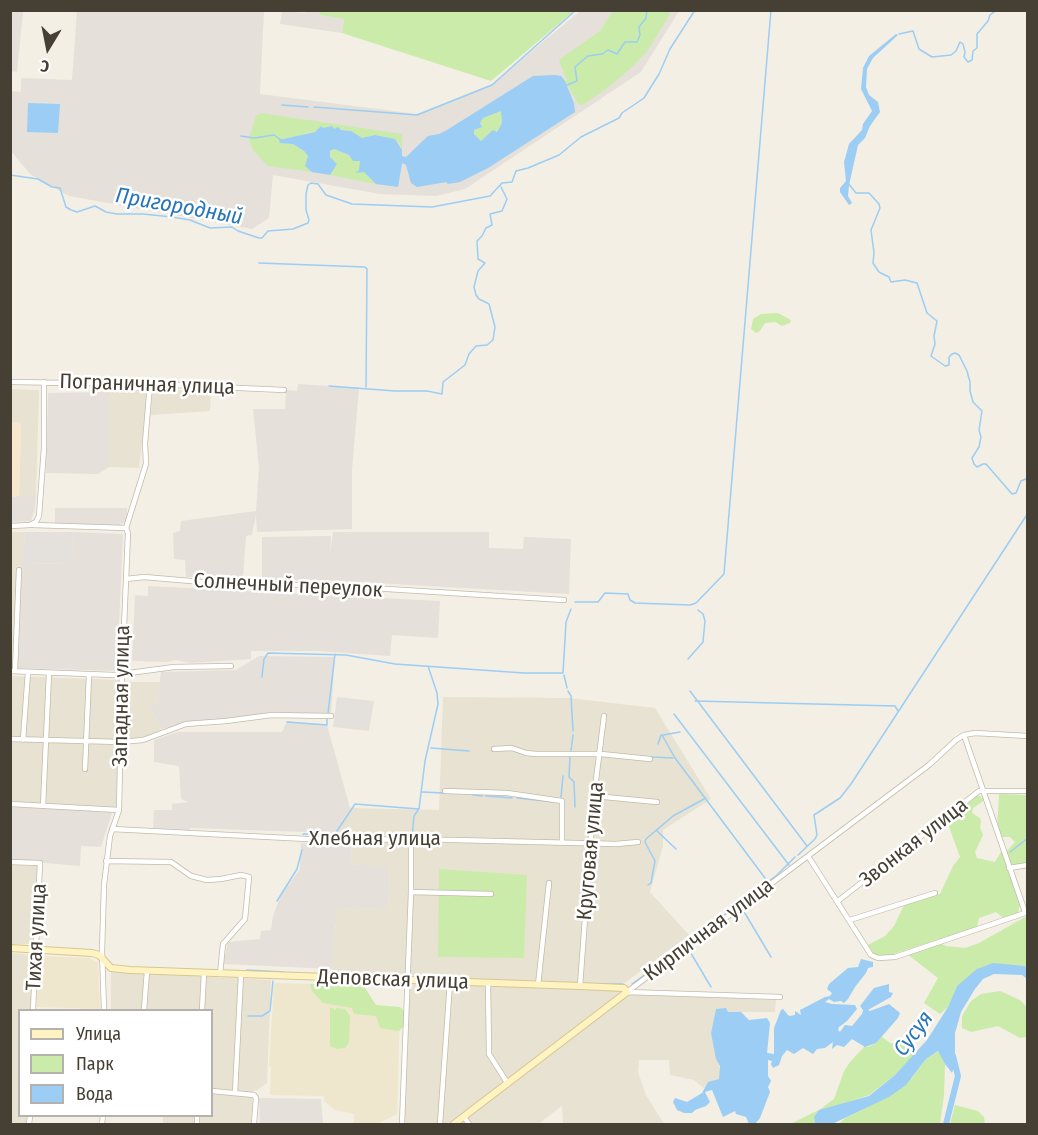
<!DOCTYPE html>
<html>
<head>
<meta charset="utf-8">
<style>
  body { margin:0 }
  #map { position:relative; width:1038px; height:1135px; overflow:hidden; background:#f3efe4; font-family:"Fira Sans Condensed",sans-serif }
  canvas { display:block }
  .frame { position:absolute; inset:0; border:12px solid #463f34; pointer-events:none }
  .legend { position:absolute; left:18px; top:1009px; width:195px; height:108px; box-sizing:border-box; background:#fff; border:2px solid #b5b2ae; margin:0; padding:8px 10px; list-style:none; font-size:18px; color:#463f34 }
  .legend li { display:flex; align-items:center; gap:12px; height:30px }
  .legend b { width:30px; border:2px solid #b5b2ae }
  .north { position:absolute; left:18px; top:18px; width:60px; height:60px; -webkit-text-stroke:4px #fff; paint-order:stroke; rotate:190deg; font-size:16px; font-weight:700; line-height:24px; text-align:center; color:#463f34 }
  .north::after { content:''; display:block; margin:auto; width:21px; height:27px; background:#463f34; clip-path:polygon(50% 0,100% 100%,50% 72%,0 100%) }
</style>
</head>
<body>
<div id="map">
<canvas width="1038" height="1135"></canvas>
<div class="frame"></div>
<ul class="legend">
<li><b style="height:8px;background:#fff3c2"></b>Улица</li>
<li><b style="height:16px;background:#cbebaa"></b>Парк</li>
<li><b style="height:16px;background:#9bcdf5"></b>Вода</li>
</ul>
<div class="north">С</div>
</div>
<script>
const context = document.querySelector('canvas').getContext('2d');
context.lineJoin = 'round';
function fill(path, color) { context.fillStyle = color; context.fill(path, 'evenodd'); }
const shape = rows => new Path2D(rows.map(r => 'M' + r).join(''));
function stroke(path, color, width, dash) { context.strokeStyle = color; context.lineWidth = width; context.lineCap = dash ? 'butt' : 'round'; context.setLineDash(dash || []); context.stroke(path); }
function write(font, color, halo, rows, align = 'center') {
  context.font = font + ' "Fira Sans Condensed",sans-serif'; context.lineWidth = 5; context.setLineDash([]); context.textBaseline = 'middle'; context.strokeStyle = halo; context.fillStyle = color; for (const [text, x, y, turn = 0] of rows) {
    context.save(); context.translate(x, y); context.rotate((+turn || 0) * Math.PI / 180); context.textAlign = isNaN(turn) ? turn : align; if (halo) context.strokeText(text, 0, 0); context.fillText(text, 0, 0); context.restore();
  }
}
fill(shape([
  [10,389,39,390,36,495,19,498,21,423,11,422],
  [109,389,148,390,139,468,109,467],
  [152,390,211,391,210,411,151,415],
  [11,532,25,532,18,668,11,668],
  [11,676,120,680,116,807,11,802],
  [126,682,160,682,157,703,150,706,162,729,145,739,125,741],
  [443,697,569,698,655,708,711,799,663,830,663,846,650,892,689,935,622,985,621,993,776,1000,775,1012,727,1012,716,1009,711,1033,721,1073,719,1079,706,1085,704,1088,694,1080,670,1075,669,1060,639,1060,638,1072,646,1095,664,1124,563,1124,562,1106,538,1124,404,1124,407,979,333,977,333,945,338,908,388,909,390,868,352,864,351,845,335,845,336,833,350,808,439,810],
  [10,865,37,866,33,944,11,944],
  [10,953,33,955,31,1010,20,1010,20,1116,27,1116,26,1124,11,1124],
  [111,972,271,980,267,1083,257,1090,253,1091,251,1124,163,1124,163,1116,212,1116,212,1010,111,1010]
]), '#e8e2d2');
fill(shape([
  [11,422,21,423,19,498,11,497]
]), '#f7e7cd');
fill(shape([
  [10,11,23,12,17,72,11,71],
  [77,11,264,11,260,94,417,114,492,84,580,11,679,11,641,72,465,189,436,196,380,194,273,175,269,218,252,229,69,196,30,174,11,151,10,91,21,92,21,78,72,80],
  [282,11,305,13,306,11,320,11,320,15,344,19,342,33,280,24],
  [298,384,359,388,352,470,352,529,257,532,256,515,252,535,246,536,243,577,186,577,185,560,174,559,173,533,180,531,181,521,256,511,259,468,253,409,285,409,286,390,297,391],
  [109,392,109,467,98,474,46,473,48,393],
  [36,495,35,508,31,521,11,522,11,497],
  [55,508,127,508,127,521,120,525,55,524],
  [74,532,123,534,117,671,18,668,23,563,73,564],
  [333,532,489,532,489,548,523,549,524,537,571,539,569,594,340,581,262,579,262,537,331,536,330,554],
  [148,586,440,601,438,638,392,635,390,656,318,651,251,651,251,659,190,663,176,660,168,662,132,661,135,595,148,596],
  [259,656,335,657,331,713,223,721,189,721,162,729,150,706,157,703,161,672,236,670],
  [287,721,327,725,350,808,336,833,190,828,190,830,153,828,154,810,172,810,172,804,189,802,181,799,179,766,154,762,154,740,178,732,282,732],
  [11,807,109,812,112,813,101,847,81,846,80,866,11,860],
  [301,843,351,845,352,864,390,867,388,909,338,908,333,945,333,969,223,964,228,942,260,939,261,931,271,930,273,916,281,895,300,869],
  [259,1098,321,1099,323,1124,260,1124]
]), '#e5e0d9');
fill(shape([
  [39,956,90,958,98,963,100,1009,37,1007],
  [274,983,363,985,364,1006,400,1007,397,1114,377,1124,354,1123,354,1114,335,1110,324,1101,324,1096,270,1095,271,1067,269,1066]
]), '#eee6cd');
fill(shape([
  [320,10,574,10,574,11,491,81,342,33,344,19,320,15],
  [613,11,669,10,670,14,648,50,632,67,605,90,582,105,579,105,565,81,567,80,559,61,560,59,600,31],
  [501,111,502,123,496,132,488,134,481,141,474,134,474,130,482,127,480,123,483,118],
  [261,113,402,134,402,150,399,142,375,135,362,138,345,130,323,128,321,126,315,132,306,133,285,144,293,144,303,151,308,156,308,161,305,166,312,172,268,166,253,150,249,139,256,116],
  [334,149,360,161,361,166,357,172,364,172,376,184,330,175,337,164,330,157,331,150],
  [778,313,791,320,790,323,782,326,775,322,765,323,760,331,756,333,751,329,753,319,761,314],
  [999,794,1027,795,1027,863,1010,865,1006,852,1015,842,1010,837,1001,837,997,829],
  [978,795,985,800,973,808,972,813,980,818,981,822,980,827,983,835,975,852,977,858,995,862,1002,850,1020,904,1018,913,1003,918,996,912,979,918,977,927,893,954,879,956,874,954,868,945,885,936,894,926,904,905,940,894,953,866,960,857,947,821],
  [439,869,527,875,524,958,438,957],
  [1027,916,1027,968,1025,966,1010,965,957,986,948,1007,940,1014,924,1003,938,978,907,954,940,943,946,946,965,948,979,943],
  [310,984,363,985,376,1005,400,1007,404,1011,404,1026,399,1031,380,1028,376,1016,354,1014,352,1008,323,1003,312,991],
  [1000,991,1020,1000,1027,1007,1027,1037,1020,1038,998,1026,971,1032,962,1028,962,1016,971,1001,981,994],
  [330,1008,333,1008,334,1010,337,1008,345,1009,350,1016,349,1042,345,1048,337,1049,330,1046],
  [881,1036,890,1043,904,1044,917,1052,895,1075,869,1095,837,1106,814,1117,815,1124,790,1124,819,1110,834,1099,844,1071,850,1062,865,1046,868,1047,876,1043],
  [939,1051,945,1064,944,1095,940,1124,839,1124,845,1118,890,1096,912,1078,926,1059],
  [955,1105,978,1111,984,1117,985,1124,950,1124]
]), '#cbebaa');
fill(shape([
  [25,532,74,532,73,564,23,563],
  [337,697,374,701,369,731,333,727]
]), '#e4e1dd');
fill(shape([
  [896,34,898,35,873,58,867,69,866,87,869,95,878,102,880,112,870,126,865,138,858,145,849,185,848,196,852,203,849,205,840,192,840,188,846,181,844,162,849,144,862,130,863,124,872,111,861,89,863,68,869,56],
  [555,75,561,76,565,81,574,103,575,112,488,168,460,182,448,184,446,182,417,187,411,183,406,165,403,163,402,164,398,187,376,184,364,172,355,173,359,170,360,161,353,161,349,155,334,149,330,151,330,157,337,164,330,175,312,172,305,166,308,156,304,151,293,144,280,143,279,140,315,132,321,126,323,128,332,126,334,129,338,127,341,130,351,131,362,138,375,135,395,139,402,150,402,156,406,157,428,136,439,134,447,130,533,76],
  [501,111,502,123,497,132,493,130,481,141,474,134,474,130,482,127,480,123,483,118],
  [28,103,60,104,58,133,27,132],
  [861,959,873,962,873,967,868,968,866,973,855,987,848,999,844,1003,841,1001,834,1002,829,999,825,1002,832,1004,855,1005,857,1009,847,1021,839,1027,838,1030,840,1032,845,1025,852,1026,862,1014,863,1010,860,1006,874,988,889,984,889,992,893,993,891,997,868,1010,870,1011,889,1004,900,1013,898,1018,876,1043,865,1047,852,1039,844,1047,837,1045,832,1049,833,1042,825,1048,817,1049,813,1054,803,1048,794,1054,787,1050,782,1056,779,1065,773,1068,771,1064,772,1061,768,1060,768,1076,771,1081,768,1087,770,1092,760,1118,755,1124,749,1124,746,1117,736,1114,735,1111,723,1117,712,1090,705,1092,710,1102,706,1106,695,1110,692,1113,684,1113,677,1110,673,1102,675,1098,687,1102,702,1093,708,1082,719,1079,720,1066,716,1059,711,1033,716,1009,726,1008,728,1012,741,1012,749,1020,767,1018,770,1023,767,1053,774,1054,774,1028,781,1010,783,1009,789,1016,795,1015,795,1011,801,1015,800,1010,825,997,830,996,832,993,827,989,829,984,848,968,858,967],
  [993,963,1025,966,1027,968,1027,979,1022,975,994,974,983,979,975,989,961,1012,955,1033,955,1064,952,1073,945,1064,938,1051,926,1059,906,1085,889,1097,832,1124,815,1124,814,1117,819,1110,869,1096,895,1075,927,1040,948,1007,957,986,977,969]
]), '#9bcdf5');
stroke(shape([
  [899,34,913,31,919,49,932,57,951,55,956,51,960,42,963,44,965,52,964,57,968,62,972,60,973,51,977,48,977,34,988,21,990,15,997,10],
  [567,85,577,81,575,67,588,56,602,54,608,50,617,54,625,42,637,42,640,35,639,27,646,18,647,10],
  [282,105,308,107],
  [314,107,417,115,492,85,576,10],
  [241,136,254,138,274,135,281,140],
  [10,175,38,179,52,187,60,188,66,207,71,210,77,212,95,206,106,212,117,214,143,214,172,217,190,220,210,228,232,227,238,231,259,238,262,238,268,231,293,229,308,223,309,220,306,210,306,194,308,185,311,183,318,184,326,195,352,204,432,207,490,196,502,183,512,182,516,171,528,168,559,155,581,137,619,118,622,113,644,98,659,74,670,49,695,10],
  [848,183,856,193,869,193,879,204,880,208,871,230,874,253,873,263,879,272,889,277,891,282,905,280,917,283,927,313,937,321,934,336,935,344,931,356,945,366,949,365,949,357,952,354,955,353,959,355,967,371,970,382,970,391,973,402,982,411,979,430,981,437,979,447,972,458,974,464,977,467,983,464,986,464,1012,494,1016,493,1021,481,1028,478],
  [259,263,365,267,367,269,366,387],
  [329,386,395,391,427,391,442,394,443,382,465,365,469,354,476,346,487,345,493,340,495,327,489,304,479,299,476,295,474,287,478,271,485,263,478,259,477,241,482,236,486,228,492,225,490,214,502,211,507,199,501,187],
  [1028,501,1028,503],
  [575,602,598,602,605,593,628,594,630,600,635,603,690,605,696,603,724,574,771,10],
  [688,659,703,642,705,621,703,614,698,610],
  [564,675,567,688],
  [262,677,264,659,268,653,346,655,395,664,524,673,563,673,566,622,571,609],
  [568,691,571,696,573,731],
  [690,691,807,846],
  [695,701,895,706,898,711],
  [328,713,335,654],
  [674,714,789,865],
  [287,722,327,725,327,719],
  [662,735,675,758,768,882],
  [663,735,680,732],
  [658,744,661,735],
  [431,748,469,751],
  [571,751,573,735],
  [570,756,569,777,574,782,575,807],
  [651,757,673,758],
  [422,792,444,793],
  [473,795,482,796],
  [486,796,512,798],
  [561,797,563,776],
  [517,798,555,802],
  [657,831,676,849],
  [303,834,335,834,355,804,419,809,425,761,438,704,437,693,428,666],
  [412,837,414,816,418,810],
  [1010,852,1028,838],
  [798,855,815,839,817,835,814,815,840,798,851,784,1028,513],
  [648,885,651,883,655,861,645,842,646,839,673,816,704,799],
  [744,900,777,875,795,857],
  [277,901,297,869,302,850],
  [743,910,771,957],
  [709,927,741,902],
  [688,943,706,929],
  [689,950,711,987],
  [247,970,283,972],
  [596,984,623,984],
  [632,984,687,944],
  [248,1016,262,1016,270,1011,273,981]
]), '#9bcdf5', 1.5);
stroke(shape([
  [946,1124,958,1076,953,1056]
]), '#9bcdf5', 6);
const street = shape([
  [10,382,150,384,284,390],
  [33,525,126,528],
  [10,526,30,525,36,522,39,516,44,448,44,382],
  [126,579,144,577,214,583,339,586,564,600],
  [10,671,114,675,174,667,231,666],
  [15,671,19,570],
  [964,735,1025,912],
  [10,739,121,742,143,740,186,724,226,721,272,715,331,716],
  [23,740,28,672],
  [494,749,512,748,526,753,536,754,601,754,650,759],
  [85,769,89,675],
  [445,791,507,793,562,801,562,843],
  [594,796,657,802],
  [10,804,119,810],
  [43,806,49,673],
  [112,829,307,839,455,840,616,844,638,842],
  [808,856,871,955,878,958,895,957,1028,912],
  [106,861,171,862,191,876,207,880,221,879,241,875,249,877,245,919,223,944,220,974],
  [10,862,40,863,33,1010],
  [1009,868,1028,865],
  [411,892,491,894],
  [838,901,979,791,1028,791],
  [850,920,935,893],
  [488,983,489,1054,508,1084],
  [538,985,549,883],
  [580,986,594,796,604,716],
  [627,992,929,765,956,740,964,735,975,733,1028,736],
  [627,992,780,997],
  [104,1010,102,951,104,885,110,836,119,810,122,674,128,533,126,528,146,464,145,443,150,384],
  [144,1010,147,971],
  [202,1010,204,973],
  [212,1091,254,1095,256,1098,254,1124],
  [235,1093,241,974],
  [464,1117,469,1124],
  [29,1124,30,1116],
  [102,1124,103,1116],
  [197,1124,197,1116],
  [402,1124,411,892,411,841],
  [440,1124,450,982]
]);
const secondary = shape([
  [10,948,92,953,99,955,111,968,130,970,580,986,624,988,627,992,454,1124]
]);
stroke(street, '#c2bba9', 6);
stroke(secondary, '#d6c790', 8);
stroke(street, '#fff', 4.5);
stroke(secondary, '#fff3c2', 6);
write('21px', '#463f34', '#fff', [
  ["Пограничная улица",147,385,2],
  ["Солнечный переулок",288,586,3],
  ["Западная улица",122,696,-89],
  ["Хлебная улица",375,839],
  ["Звонкая улица",914,843,-38],
  ["Круговая улица",591,851,-85],
  ["Кирпичная улица",709,930,-37],
  ["Тихая улица",37,937,-87],
  ["Деповская улица",393,980,2]
]);
write('italic 22px', '#2675b9', '#fff', [
  ["Пригородный",179,207,10],
  ["Сусуя",914,1034,-53]
]);
</script>
</body>
</html>
